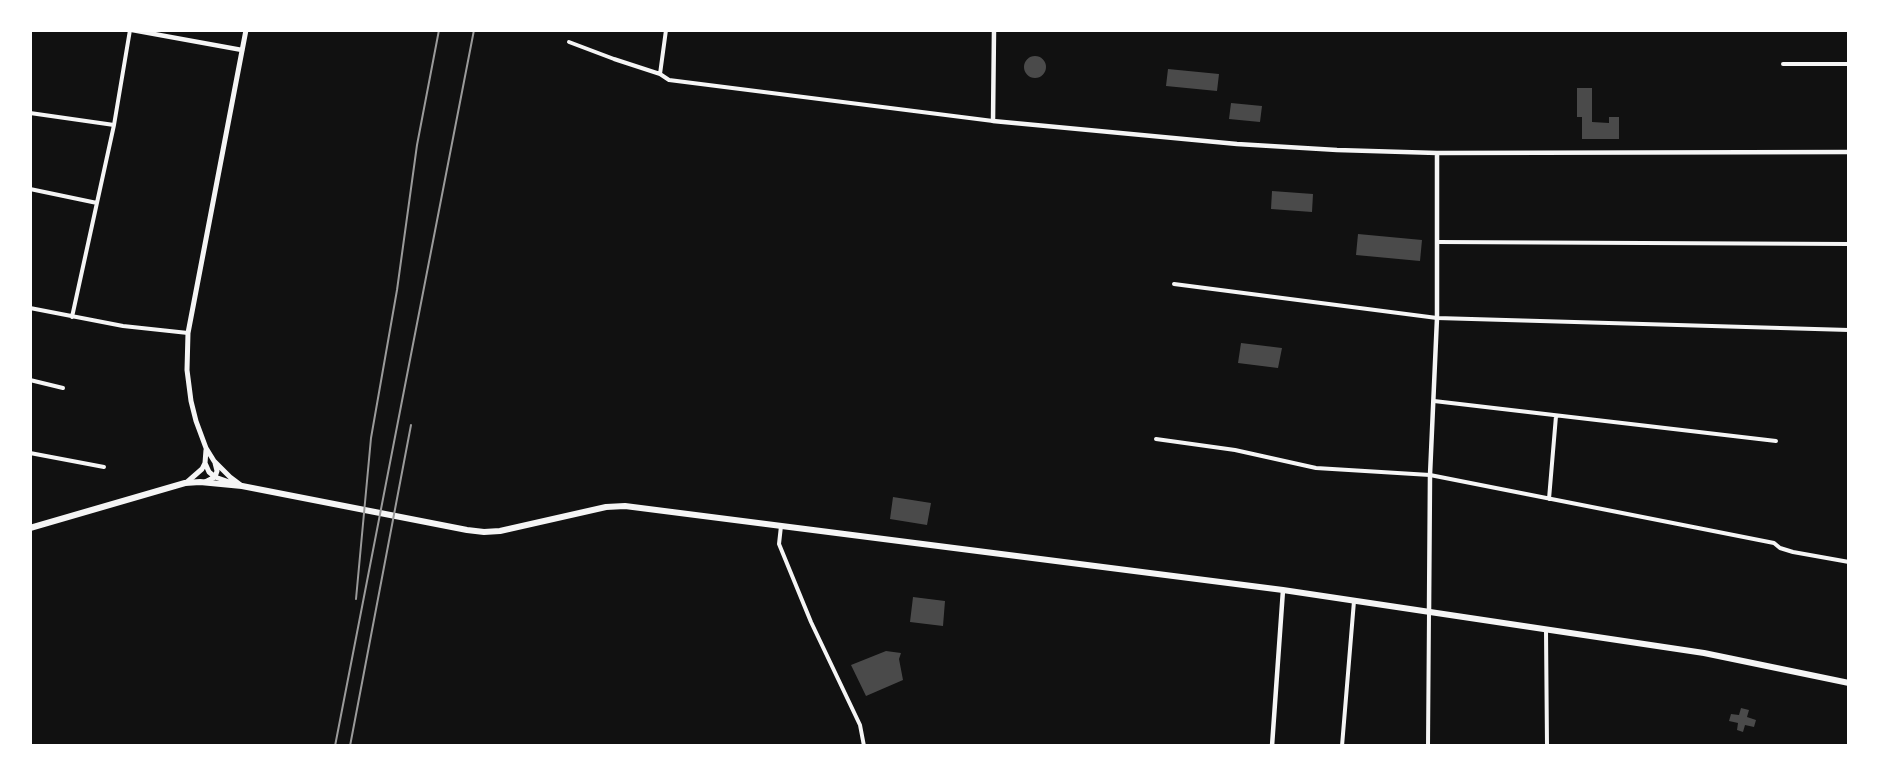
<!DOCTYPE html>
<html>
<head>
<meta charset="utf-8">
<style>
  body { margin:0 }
  #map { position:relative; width:1879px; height:776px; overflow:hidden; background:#111; font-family:"Open Sans",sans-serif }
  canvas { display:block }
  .frame { position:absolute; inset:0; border:32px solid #fff; pointer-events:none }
</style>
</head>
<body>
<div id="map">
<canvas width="1879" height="776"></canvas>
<div class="frame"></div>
</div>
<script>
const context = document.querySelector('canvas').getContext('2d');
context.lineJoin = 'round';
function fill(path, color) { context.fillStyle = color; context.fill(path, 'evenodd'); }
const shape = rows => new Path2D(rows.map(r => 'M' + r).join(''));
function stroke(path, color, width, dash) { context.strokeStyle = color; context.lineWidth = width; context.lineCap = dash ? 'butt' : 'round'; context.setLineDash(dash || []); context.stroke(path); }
fill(shape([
  '1024 67a11 11 0 1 1 22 0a11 11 0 1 1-22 0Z',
  [1168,69,1219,74,1217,91,1166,86],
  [1577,88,1592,88,1592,122,1609,123,1609,117,1619,117,1619,139,1582,139,1582,117,1577,117],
  [1231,103,1262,106,1260,122,1229,119],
  [1272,191,1313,194,1312,212,1271,209],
  [1358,234,1422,240,1420,261,1356,255],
  [1241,343,1282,348,1278,368,1238,363],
  [893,497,931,503,927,525,890,519],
  [913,597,945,601,943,626,910,622],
  [886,651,901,653,899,659,903,680,866,696,851,665],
  [1741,708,1749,710,1747,717,1756,720,1754,727,1745,725,1743,732,1737,730,1738,723,1729,721,1731,714,1739,715]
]), '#4a4a4a');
stroke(shape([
  [569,42,614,59,660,74,669,80,993,121],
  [1783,64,1849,64],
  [660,74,666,30],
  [30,113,114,125],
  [30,189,97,203],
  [1438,242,1849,244],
  [1174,284,1437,318,1849,330],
  [30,308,123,326,188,333],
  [72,317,114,125,130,30],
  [30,380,63,388],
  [1434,401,1776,441],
  [1156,439,1235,450,1316,468,1430,475,1774,543,1780,548,1793,552,1849,562],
  [30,453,104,467],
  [1549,499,1556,416],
  [781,526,779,544,811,622,860,725,864,746],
  [1546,630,1547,746],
  [1342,746,1354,601],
  [1428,746,1429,612]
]), '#f5f5f5', 4);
stroke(shape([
  [132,30,242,50],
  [994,30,993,121,1237,144,1337,150,1437,153,1849,152],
  [1429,612,1430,475,1437,318,1437,153],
  [1272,746,1283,590]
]), '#f5f5f5', 4.5);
stroke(shape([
  [205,463,209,472,215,477,235,484],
  [205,482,215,477,217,471,215,463],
  [186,483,202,469,205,463,206,450],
  [242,486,230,477,214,461,206,448,196,421,191,401,187,370,188,333,246,30]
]), '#f5f5f5', 5);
stroke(shape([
  [30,528,185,483,200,482,242,486,467,530,484,532,500,531,606,507,625,506,1283,590,1704,653,1849,683]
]), '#f5f5f5', 6);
stroke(shape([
  [356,599,371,438,397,290,417,145,439,30],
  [335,746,474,30],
  [350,746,411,425]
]), '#9a9a9a', 2);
</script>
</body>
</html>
